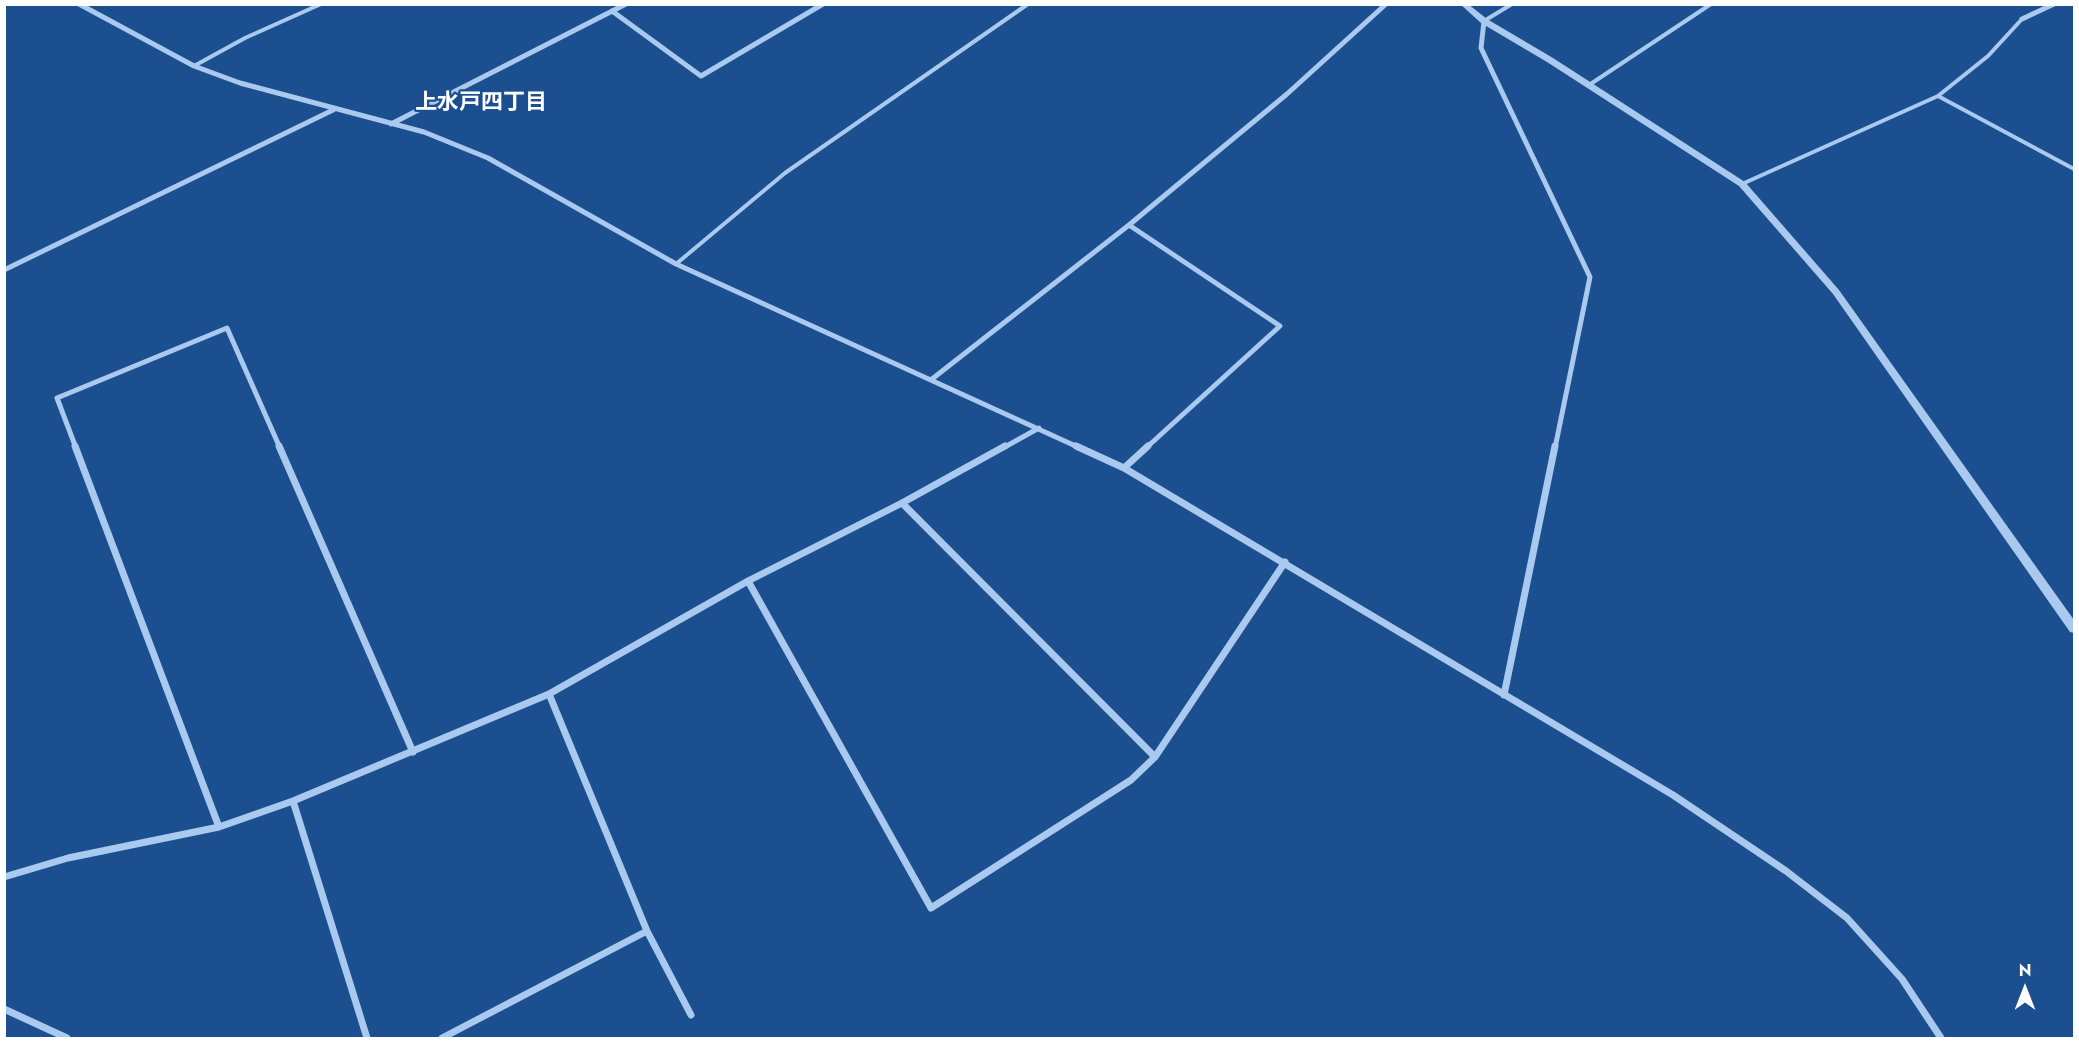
<!DOCTYPE html>
<html>
<head>
<meta charset="utf-8">
<style>
  body { margin:0 }
  #map { position:relative; width:2079px; height:1043px; overflow:hidden; background:#1b4f8f; font-family:Jost,sans-serif }
  canvas { display:block }
  .frame { position:absolute; inset:0; border:6px solid #fff; pointer-events:none }
  .north { position:absolute; left:1995px; top:959px; width:60px; height:60px; -webkit-text-stroke:4px #1b4f8f; paint-order:stroke; rotate:0deg; font-size:16px; font-weight:700; line-height:24px; text-align:center; color:#fff }
  .north::after { content:''; display:block; margin:auto; width:21px; height:27px; background:#fff; clip-path:polygon(50% 0,100% 100%,50% 72%,0 100%) }
</style>
</head>
<body>
<div id="map">
<canvas width="2079" height="1043"></canvas>
<div class="frame"></div>
<div class="north">N</div>
</div>
<script>
const context = document.querySelector('canvas').getContext('2d');
context.lineJoin = 'round';
const shape = rows => new Path2D(rows.map(r => 'M' + r).join(''));
function stroke(path, color, width, dash) { context.strokeStyle = color; context.lineWidth = width; context.lineCap = dash ? 'butt' : 'round'; context.setLineDash(dash || []); context.stroke(path); }
function fill(path, color) { context.fillStyle = color; context.fill(path, 'evenodd'); }
function write(font, color, halo, rows, align = 'center') {
  context.font = font + ' Jost,"Noto Sans JP",sans-serif'; context.lineWidth = 4.5; context.setLineDash([]); context.textBaseline = 'middle'; context.strokeStyle = halo; context.fillStyle = color; for (const [text, x, y, turn = 0] of rows) {
    context.save(); context.translate(x, y); context.rotate((+turn || 0) * Math.PI / 180); context.textAlign = isNaN(turn) ? turn : align; if (halo) context.strokeText(text, 0, 0); context.fillText(text, 0, 0); context.restore();
  }
}
stroke(shape([
  [1484,21,1512,4],
  [194,66,245,38,321,4],
  [1589,85,1711,4],
  [1938,96,2074,169],
  [1742,184,1938,96,1988,56,2022,19],
  [676,264,785,173,1028,4]
]), '#a9c9ee', 4);
stroke(shape([
  [79,4,194,66,240,83,424,132,488,158,676,264,1080,448],
  [612,11,701,76,823,4],
  [2022,19,2054,4],
  [1484,21,1481,48,1590,277,1555,448],
  [391,124,626,4],
  [4,270,333,110],
  [932,379,1129,225],
  [76,448,57,398,227,328,280,448],
  [1003,448,1039,428],
  [1146,448,1280,326,1129,225,1287,94,1386,4]
]), '#a9c9ee', 5);
stroke(shape([
  [75,446,219,827],
  [279,446,413,752],
  [1076,446,1124,468,1673,795,1786,871,1847,918,1902,979,1941,1038],
  [1124,468,1148,446],
  [902,503,1155,757],
  [748,581,931,908,1131,780,1155,757,1285,562],
  [549,694,647,931,691,1015],
  [1504,695,1555,446],
  [293,801,367,1038],
  [4,877,68,858,219,827,293,801,549,694,748,581,902,503,1005,446],
  [4,1009,67,1038],
  [442,1038,647,931]
]), '#a9c9ee', 7);
fill(shape([
  [1460,4,1468,4,1487,19,1553,58,1745,182,1839,290,2074,620,2074,633,2070,632,1833,294,1739,186,1547,62,1481,23,1460,4]
]), '#a9c9ee');
write('bold 22px', '#fff', '#1b4f8f', [
  ["上水戸四丁目",481,104]
]);
</script>
</body>
</html>
